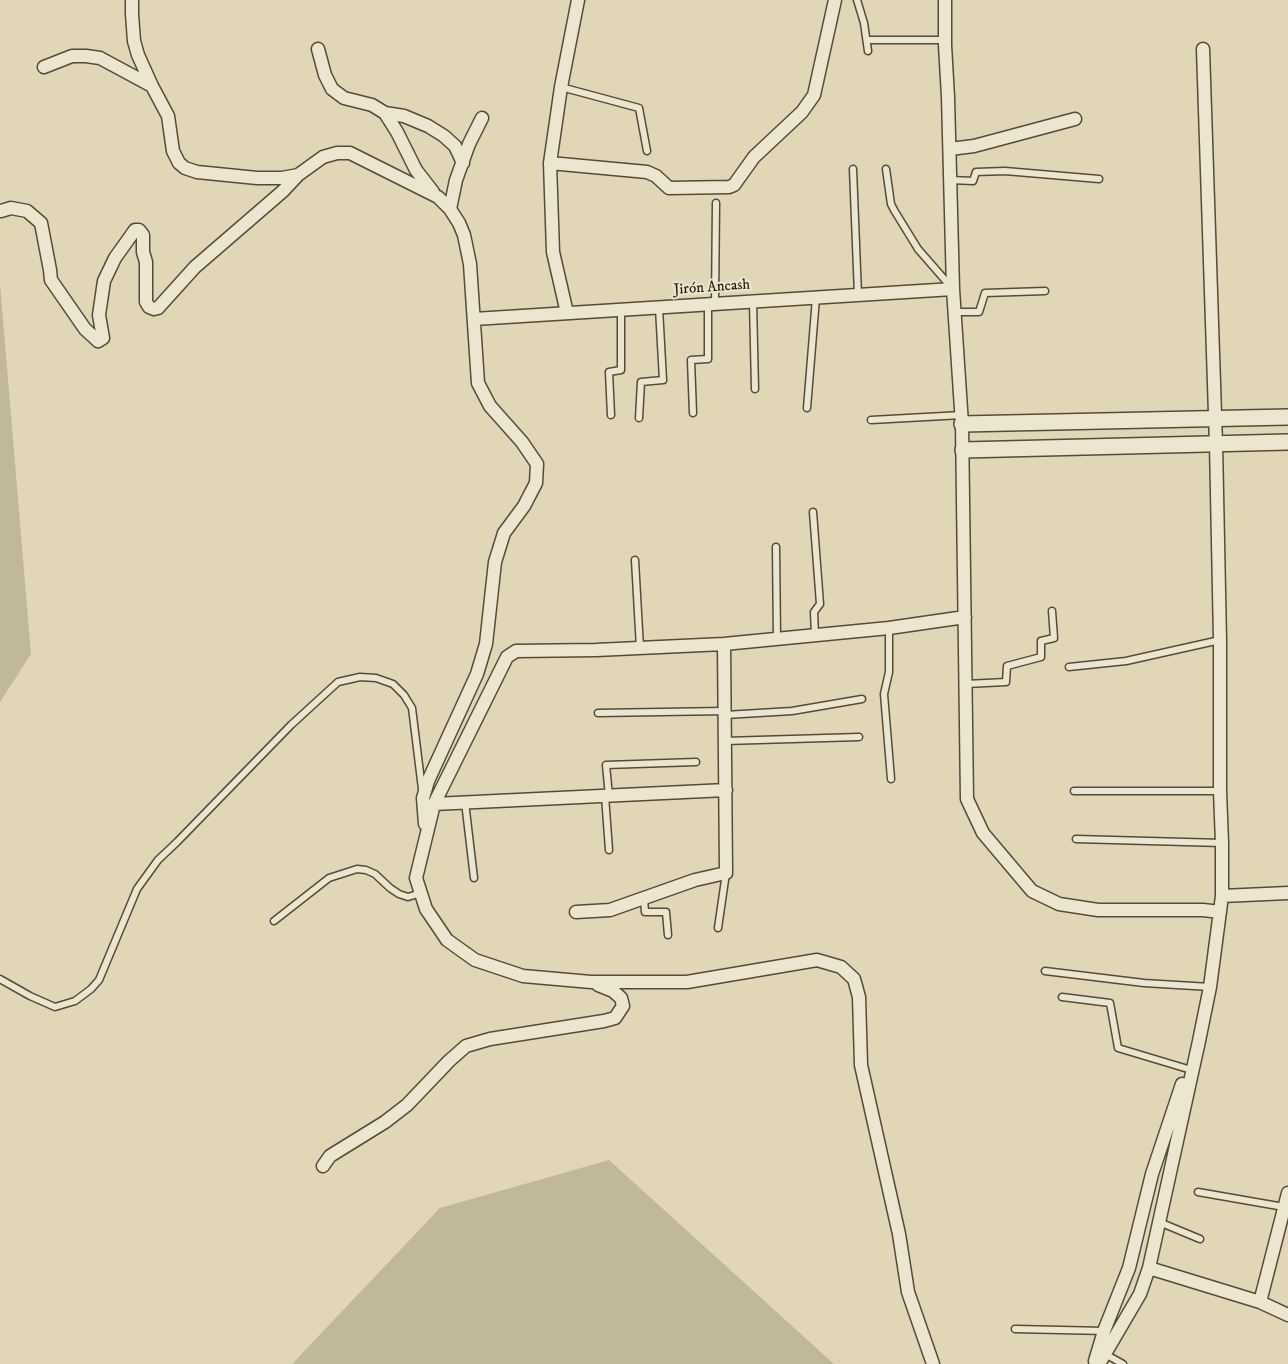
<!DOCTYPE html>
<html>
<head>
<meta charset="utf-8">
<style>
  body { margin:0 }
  canvas { display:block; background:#e1d7b6 }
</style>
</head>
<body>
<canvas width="1288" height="1364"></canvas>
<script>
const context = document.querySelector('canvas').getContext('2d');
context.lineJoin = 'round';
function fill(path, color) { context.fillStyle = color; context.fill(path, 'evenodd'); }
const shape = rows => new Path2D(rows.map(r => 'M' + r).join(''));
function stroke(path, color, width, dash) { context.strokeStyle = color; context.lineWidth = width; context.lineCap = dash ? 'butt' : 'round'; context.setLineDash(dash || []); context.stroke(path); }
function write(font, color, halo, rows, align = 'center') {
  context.font = font + ' "IM FELL DW Pica",serif'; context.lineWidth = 4; context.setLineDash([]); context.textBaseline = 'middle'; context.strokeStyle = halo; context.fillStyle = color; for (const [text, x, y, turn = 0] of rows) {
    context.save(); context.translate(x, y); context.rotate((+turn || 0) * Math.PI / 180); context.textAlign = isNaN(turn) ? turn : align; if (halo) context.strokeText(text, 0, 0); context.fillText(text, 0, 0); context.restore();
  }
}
fill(shape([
  [0,284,31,654,0,702],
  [609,1160,834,1364,292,1364,440,1208]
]), '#c1b79a');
const service = shape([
  [857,0,864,23,868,51],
  [867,40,945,40],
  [561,87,639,108,647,151],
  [853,169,858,295],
  [886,169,891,204,894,210,918,249,952,288],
  [950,180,973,181,976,172,1005,171,1099,179],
  [753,302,755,389],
  [715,304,716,203],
  [955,312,979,312,985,293,1045,291],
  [807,408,816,298],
  [693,413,691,360,708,359,708,304],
  [611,415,609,372,621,370,621,310],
  [639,418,641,382,663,380,659,308],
  [871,420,962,415],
  [813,512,820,604,814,612,815,635],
  [776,547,777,639],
  [635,560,640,648],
  [889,628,889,672,884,694,891,779],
  [1069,667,1126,661,1220,640],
  [966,684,1006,682,1007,666,1041,657,1041,641,1054,638,1052,611],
  [598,713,725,711],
  [725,715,792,711,862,699],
  [725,741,859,737],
  [1074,791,1220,791],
  [605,796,609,850],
  [609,796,606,765,696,762],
  [465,802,474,878],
  [1076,839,1222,843],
  [644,898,645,912,666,912,668,935],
  [274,921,329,878,357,869,366,870,375,874,390,888,399,894,408,897,421,893],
  [718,928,726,873],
  [1045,971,1144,983,1210,987],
  [0,979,30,996,55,1007,75,1001,91,989,99,980,137,889,158,860,177,842,291,725,338,682,360,677,376,678,393,684,404,695,412,708,422,789],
  [1062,997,1110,1003,1118,1048,1188,1069],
  [1198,1192,1284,1207],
  [1159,1222,1200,1239],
  [1015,1329,1106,1331],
  [1105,1354,1123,1364]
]);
const minor = shape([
  [132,0,132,14,134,41,138,55,152,86,168,116,173,151,179,163,185,168,197,172,257,178,282,178,298,175,323,157,337,153,350,153,438,197,450,209,459,223,464,235,470,264,478,383,490,406,522,442,537,464,536,483,524,506,504,533,495,562,486,644,477,674,428,781,423,798,425,824],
  [945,0,945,45,948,97,953,289,962,424,967,799,983,833,1032,891,1059,904,1098,910,1203,910,1220,912],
  [318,49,325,75,332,89,344,98,372,105,385,113,397,132,416,170,433,192],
  [44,67,72,56,86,56,100,58,152,86],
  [385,113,404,116,428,126,444,136,455,146,463,163],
  [950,149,974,146,1075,119],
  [550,163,647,172,656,176,669,188,729,187,734,185,754,157,802,112,814,95,835,0],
  [450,209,456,180,469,144,482,118],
  [1,211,11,208,27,211,41,223,50,270,51,280,85,329,98,341,103,338,99,315,104,281,115,258,135,230,139,230,143,235,143,252,146,262,146,302,149,307,154,309,158,308,195,267,283,191,298,175],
  [567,313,553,252,550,163,561,87,578,0],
  [474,319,953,289],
  [434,804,726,790],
  [1222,896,1288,893],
  [576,912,610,910,695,880,726,873,724,644],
  [323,1166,330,1156,385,1122,407,1105,449,1061,466,1046,490,1039,604,1021,615,1018,623,1006,621,998,613,991,598,985],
  [1149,1268,1260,1302,1288,1193],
  [1260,1302,1288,1315],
  [1095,1361,1104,1331,1129,1268,1152,1174,1182,1084],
  [933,1364,908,1292,899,1234,861,1065,859,997,854,979,841,967,817,960,687,982,591,982,523,976,475,960,447,940,426,909,416,878,434,804,507,657,516,651,596,650,724,644,889,628,965,617],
  [1099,1364,1140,1294,1149,1268,1199,1041,1210,987,1222,896,1222,843,1220,791,1220,640,1216,444,1203,49]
]);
const tertiary = shape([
  [962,424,1288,417],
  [963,450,1288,442]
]);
stroke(service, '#564b39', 9);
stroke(minor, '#564b39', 15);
stroke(tertiary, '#564b39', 18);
stroke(service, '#ece5d0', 6);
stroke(minor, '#ece5d0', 12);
stroke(tertiary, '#ece5d0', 15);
write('15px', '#271c0f', '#ece5d0', [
  ["Jirón Ancash",712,288,-4]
]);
</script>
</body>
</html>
